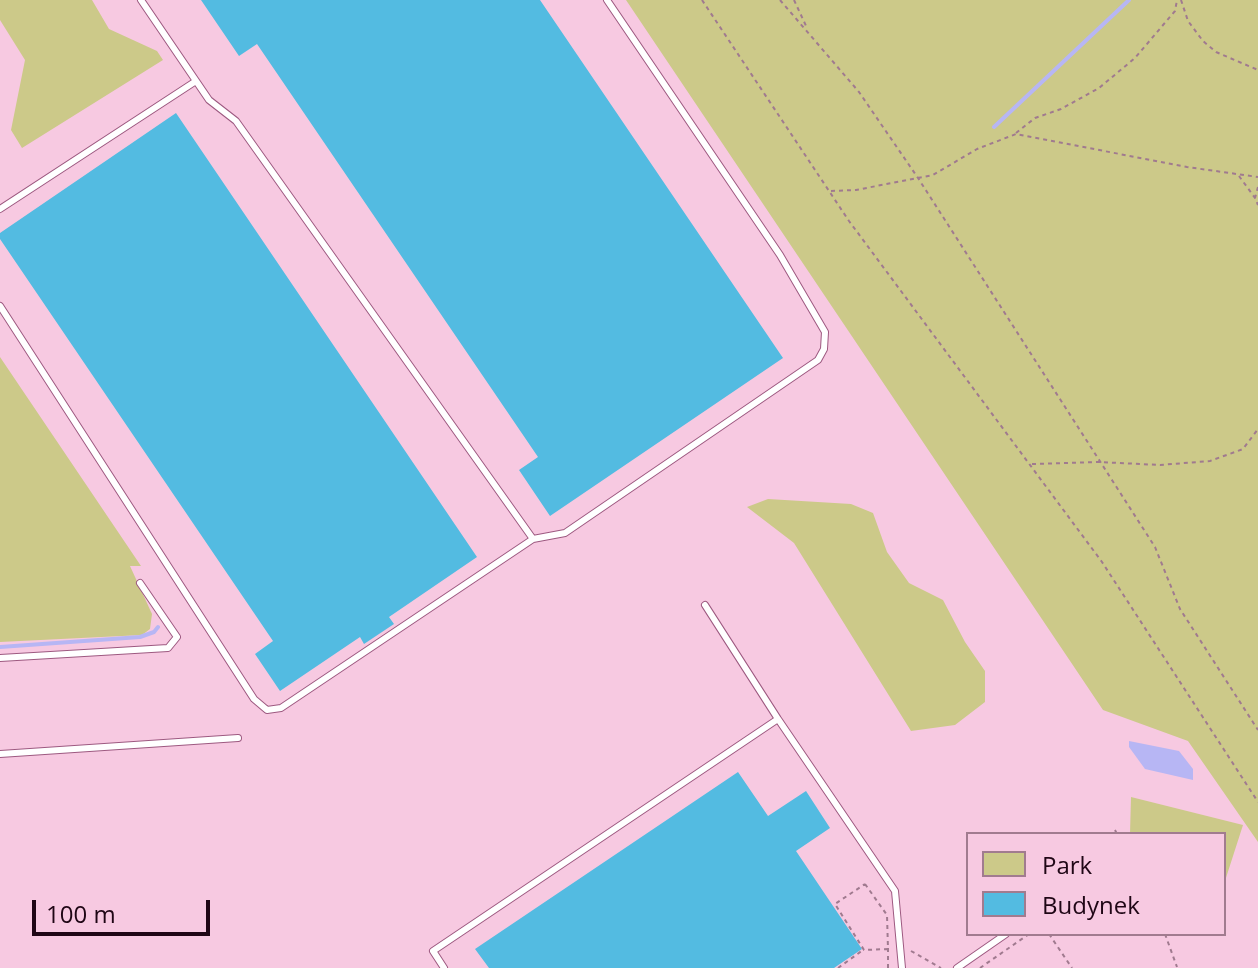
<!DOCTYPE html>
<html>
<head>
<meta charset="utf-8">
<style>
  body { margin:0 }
  #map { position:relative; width:1258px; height:968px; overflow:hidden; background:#f7c9e1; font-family:"Open Sans",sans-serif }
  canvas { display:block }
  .legend { position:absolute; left:966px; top:832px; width:260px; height:104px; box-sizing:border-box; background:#f7c9e1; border:2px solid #a17b8f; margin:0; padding:10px 14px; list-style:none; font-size:24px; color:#1f0615 }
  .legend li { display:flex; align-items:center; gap:16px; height:40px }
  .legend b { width:40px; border:2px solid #a17b8f }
  .scale { position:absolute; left:32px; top:900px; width:178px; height:36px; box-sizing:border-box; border:4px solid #1f0615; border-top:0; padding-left:10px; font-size:24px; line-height:28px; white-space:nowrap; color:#1f0615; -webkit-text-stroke:6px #f7c9e1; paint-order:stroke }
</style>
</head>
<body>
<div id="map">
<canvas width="1258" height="968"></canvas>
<ul class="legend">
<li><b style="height:22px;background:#ccc989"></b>Park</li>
<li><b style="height:22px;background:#53bbe1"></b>Budynek</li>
</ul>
<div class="scale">100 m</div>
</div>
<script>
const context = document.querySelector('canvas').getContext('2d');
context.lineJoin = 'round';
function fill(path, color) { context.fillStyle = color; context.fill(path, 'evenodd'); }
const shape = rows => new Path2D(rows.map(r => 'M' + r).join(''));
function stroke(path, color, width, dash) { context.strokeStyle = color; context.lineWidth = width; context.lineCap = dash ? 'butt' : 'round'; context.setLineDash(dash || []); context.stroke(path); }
fill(shape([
  [0,0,92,0,109,29,157,51,163,60,22,148,11,130,25,60,0,20],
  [626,0,1258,0,1258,842,1188,741,1103,710],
  [0,357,141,566,130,566,152,614,150,629,142,635,0,642],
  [768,499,851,504,873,513,887,552,909,583,943,600,965,642,985,671,985,702,955,725,911,731,794,543,747,507],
  [1131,797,1243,825,1224,884,1224,834,1130,834]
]), '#ccc989');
fill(shape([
  [1129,741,1179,751,1193,769,1193,780,1145,769,1129,747]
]), '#b7b6f4');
stroke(shape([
  [994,127,1129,0],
  [0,647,140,637,154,632,158,627]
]), '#b7b6f4', 4);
fill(shape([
  [201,0,540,0,783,358,550,516,519,470,538,457,257,44,239,56],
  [176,113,477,557,389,617,394,624,364,644,360,637,280,691,255,654,273,641,0,239,0,233],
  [738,772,768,816,806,791,830,828,796,851,862,949,834,968,489,968,475,949]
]), '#53bbe1');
const service = shape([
  [141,0,209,100,236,121,533,539],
  [0,209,196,81],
  [0,306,254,699,267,710,281,708,533,539,565,533,818,360,824,349,825,332,780,255,607,0],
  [705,605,778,719,895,891,902,968],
  [0,658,168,648,177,637,140,583],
  [0,754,238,738],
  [444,968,433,951,778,719],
  [957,968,1006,934]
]);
stroke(service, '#9d5980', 8);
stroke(shape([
  [702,0,849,221,1102,562,1258,802],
  [780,0,859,92,918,178,1155,547,1180,609,1258,730],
  [794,0,807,28],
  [1181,0,1188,21,1203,41,1216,52,1258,70],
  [1016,133,1035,118,1061,109,1099,88,1135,58,1175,11,1177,0],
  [1239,176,1255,198],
  [1258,187,1255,198,1258,205],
  [831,191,856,190,933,175,977,149,1016,134,1187,167,1258,177],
  [1032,464,1099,462,1160,465,1210,461,1243,449,1258,429],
  [1115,830,1117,834],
  [865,884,887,915,888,949,864,950,835,904,865,884],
  [1049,934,1072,968],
  [1165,934,1177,967],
  [911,951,941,968],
  [838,968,863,950],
  [888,968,888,949,892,949],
  [980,968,1029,934]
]), '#a07a8f', 2, [4, 4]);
stroke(service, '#fff', 6);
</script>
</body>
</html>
